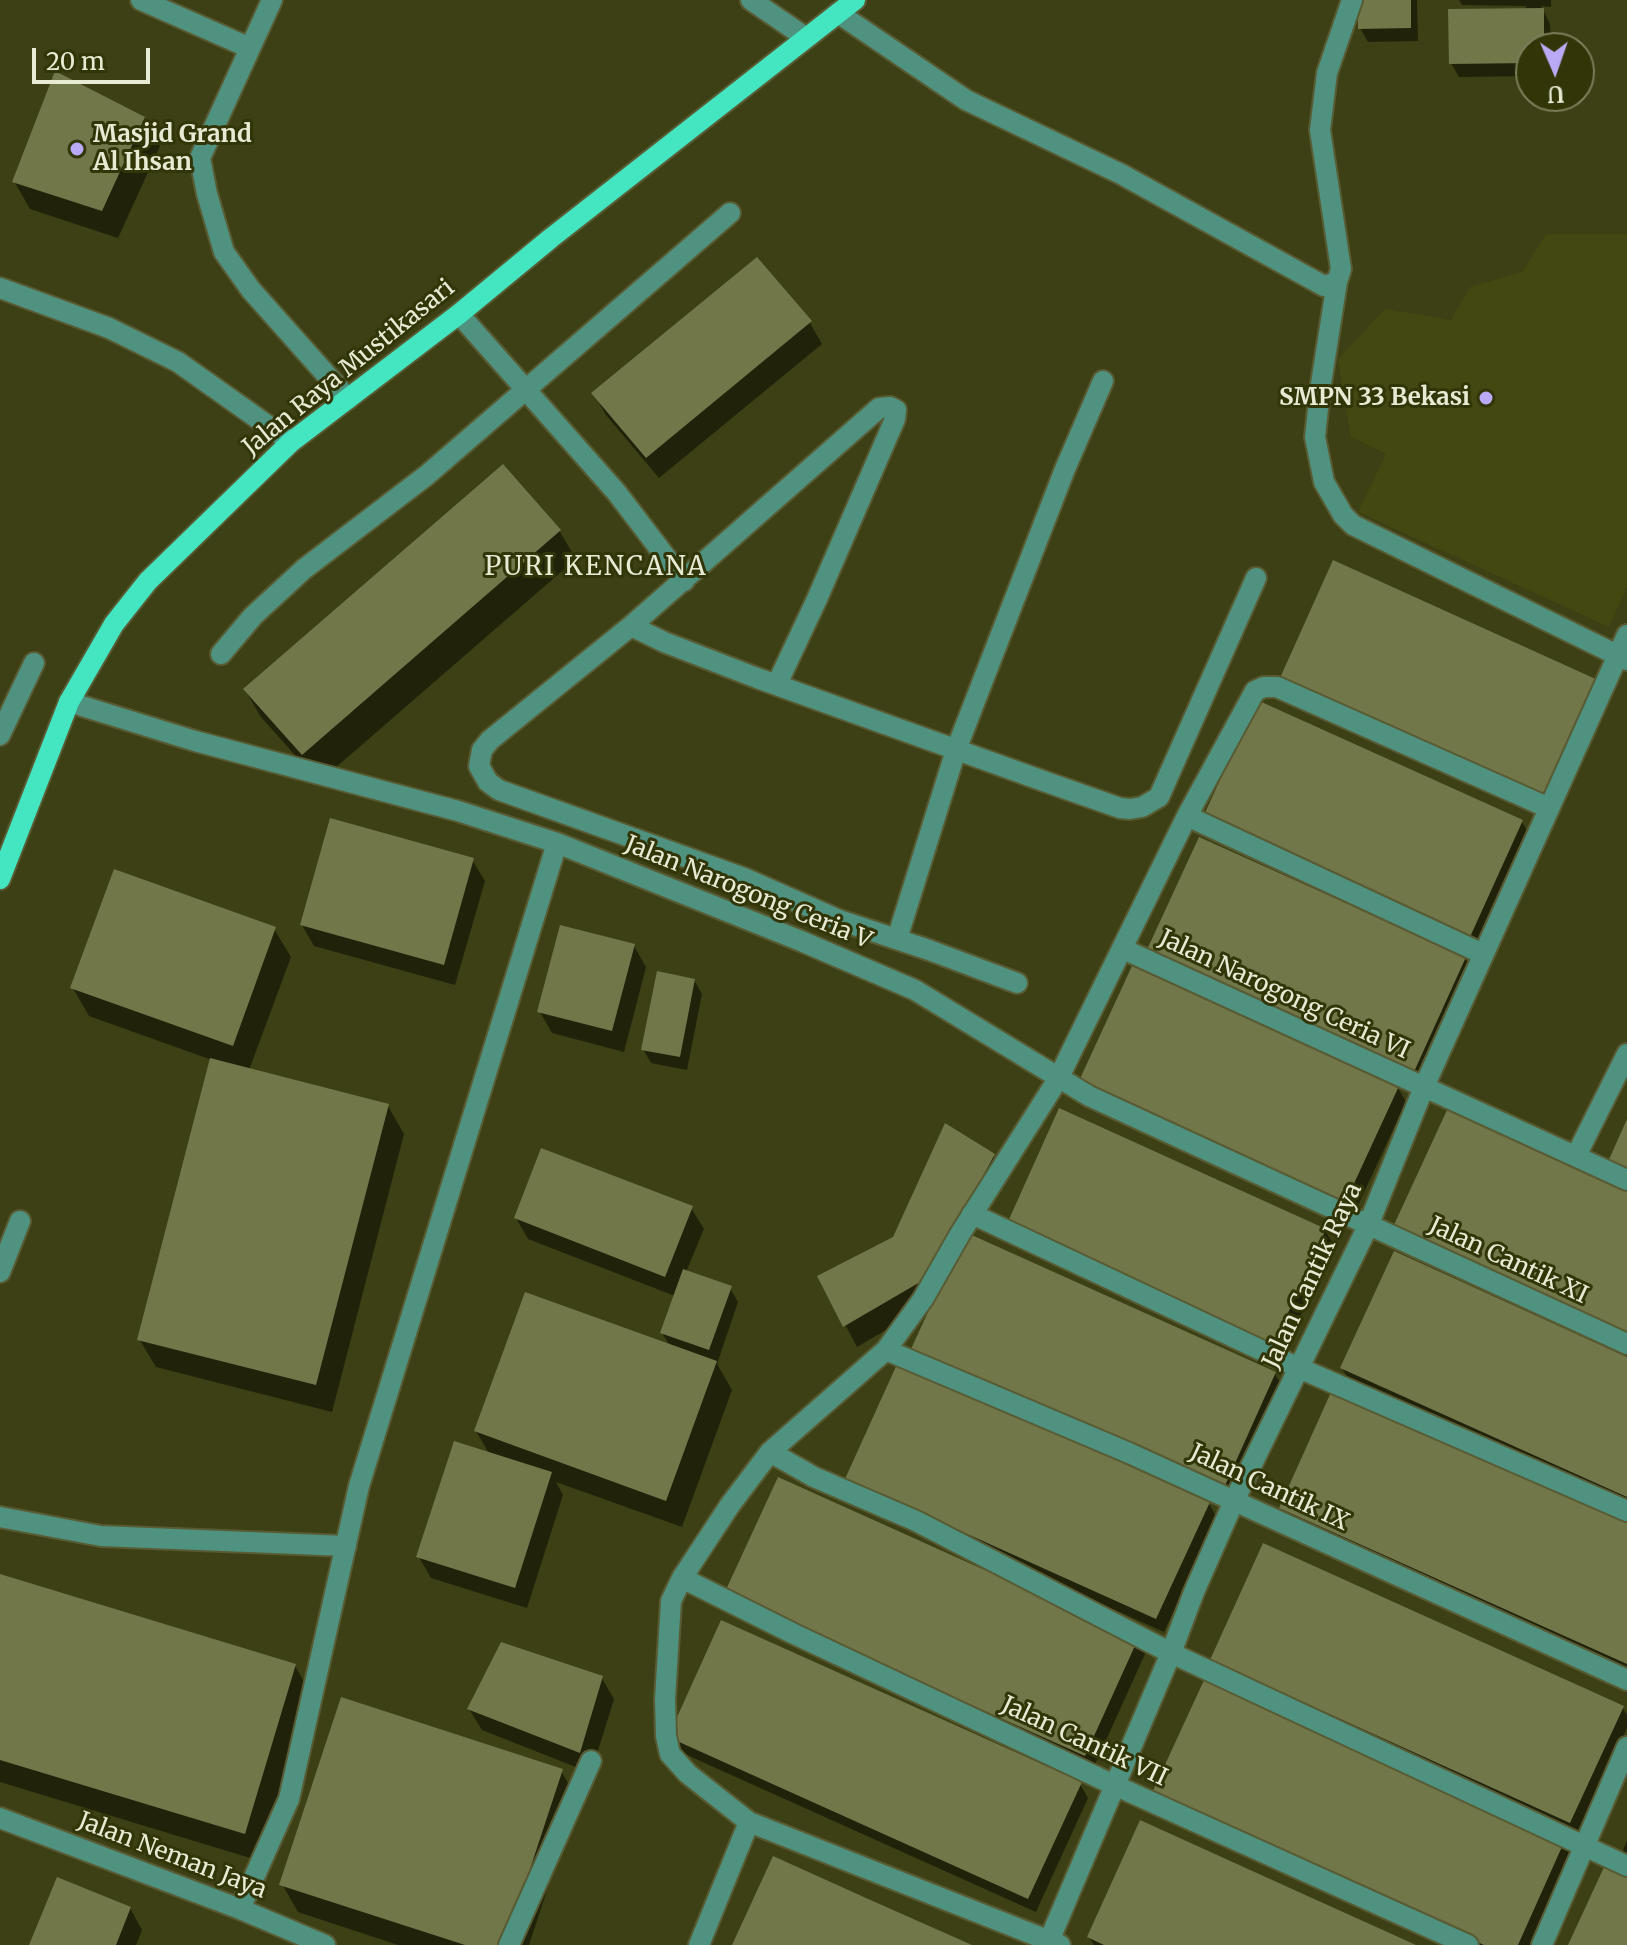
<!DOCTYPE html>
<html>
<head>
<meta charset="utf-8">
<style>
  body { margin:0 }
  #map { position:relative; width:1627px; height:1945px; overflow:hidden; background:#3c4014; font-family:Merriweather,serif }
  canvas { display:block }
  .north { position:absolute; left:1515px; top:32px; width:80px; height:80px; box-sizing:border-box; background:#323507; border:2px solid #7b7e59; border-radius:50%; rotate:178deg; font-size:22px; font-weight:700; line-height:32px; text-align:center; color:#e8ebd3 }
  .north::after { content:''; display:block; margin:auto; width:28px; height:36px; background:#baaaf6; clip-path:polygon(50% 0,100% 100%,50% 72%,0 100%) }
  .scale { position:absolute; left:32px; top:48px; width:118px; height:36px; box-sizing:border-box; border:4px solid #e8ebd3; border-top:0; padding-left:10px; font-size:24px; line-height:28px; white-space:nowrap; color:#e8ebd3; -webkit-text-stroke:6px #323507; paint-order:stroke }
</style>
</head>
<body>
<div id="map">
<canvas width="1627" height="1945"></canvas>
<div class="north">U</div>
<div class="scale">20 m</div>
</div>
<script>
const context = document.querySelector('canvas').getContext('2d');
context.lineJoin = 'round';
function fill(path, color) { context.fillStyle = color; context.fill(path, 'evenodd'); }
const shape = rows => new Path2D(rows.map(r => 'M' + r).join(''));
function stroke(path, color, width, dash) { context.strokeStyle = color; context.lineWidth = width; context.lineCap = dash ? 'butt' : 'round'; context.setLineDash(dash || []); context.stroke(path); }
function write(font, color, halo, rows, align = 'center') {
  context.font = font + ' Merriweather,serif'; context.lineWidth = 6; context.setLineDash([]); context.textBaseline = 'middle'; context.strokeStyle = halo; context.fillStyle = color; for (const [text, x, y, turn = 0] of rows) {
    context.save(); context.translate(x, y); context.rotate((+turn || 0) * Math.PI / 180); context.textAlign = isNaN(turn) ? turn : align; if (halo) context.strokeText(text, 0, 0); context.fillText(text, 0, 0); context.restore();
  }
}
fill(shape([
  [1546,234,1627,234,1627,587,1609,627,1358,512,1386,454,1351,437,1338,359,1385,309,1451,320,1470,287,1522,272]
]), '#434711');
fill(shape([
  [1360,0,1417,0,1418,41,1368,42,1360,28],
  [1459,0,1551,0,1551,7,1541,6,1550,24,1551,48,1531,48,1531,76,1459,77,1451,63,1526,10,1526,6,1462,5],
  [144,118,160,146,118,238,30,209,14,181],
  [810,323,822,344,659,478,606,415,594,394],
  [503,467,560,532,576,559,319,782,261,717,245,690],
  [1522,822,1530,836,1478,950,1213,831],
  [472,860,485,881,455,985,314,946,302,925],
  [274,929,291,957,249,1070,388,1106,404,1134,332,1412,156,1367,139,1339,212,1060,89,1016,73,988],
  [634,946,646,967,624,1052,552,1033,540,1012],
  [1465,958,1473,972,1421,1087,1156,968],
  [694,980,702,994,687,1070,651,1063,643,1049],
  [1398,1088,1406,1102,1353,1216,1088,1097],
  [993,1156,1006,1177,972,1237,1275,1374,1283,1388,1230,1502,921,1363,913,1349,935,1301,857,1347,820,1277,895,1239],
  [691,1208,704,1229,686,1272,730,1288,738,1302,717,1364,732,1390,682,1527,556,1482,563,1495,527,1608,431,1578,419,1557,490,1455,476,1431,670,1346,662,1333,675,1296,528,1239,516,1218],
  [1325,1230,1333,1244,1281,1359,1016,1240],
  [1627,1358,1627,1507,1350,1382,1342,1368],
  [847,1479,1209,1504,1217,1518,1164,1632,855,1493],
  [1281,1508,1627,1526,1627,1674,1289,1522],
  [0,1577,295,1666,311,1694,260,1861,0,1782],
  [735,1608,1137,1640,1145,1654,1093,1769],
  [1212,1660,1622,1707,1627,1715,1627,1728,1578,1836,1220,1674],
  [601,1677,614,1699,591,1773,482,1730,469,1709],
  [670,1737,1080,1784,1088,1798,1036,1912,678,1751],
  [561,1771,577,1799,529,1945,398,1945,298,1912,282,1884],
  [1627,1841,1627,1866,1621,1855],
  [1564,1842,1572,1856,1531,1945,1463,1945],
  [130,1908,142,1930,136,1945,31,1945],
  [1089,1937,1412,1945,1094,1945]
]), '#0007');
fill(shape([
  [1358,0,1411,0,1411,28,1358,29],
  [1544,8,1544,48,1531,48,1531,63,1449,64,1448,9],
  [55,71,145,117,102,211,12,182],
  [757,257,812,321,646,458,591,393],
  [503,464,561,530,302,755,243,689],
  [1333,560,1600,681,1547,799,1280,678],
  [1257,700,1523,820,1470,937,1203,817],
  [330,818,474,858,444,965,300,925],
  [1199,837,1466,957,1413,1074,1145,954],
  [114,869,276,927,233,1046,70,988],
  [560,925,635,944,612,1031,537,1012],
  [1132,966,1399,1086,1345,1203,1078,1083],
  [657,971,695,979,680,1057,641,1050],
  [210,1058,389,1104,316,1385,137,1340],
  [1059,1108,1326,1229,1273,1346,1006,1226],
  [1447,1110,1627,1191,1627,1333,1393,1227],
  [1627,1119,1627,1173,1607,1164],
  [945,1123,995,1154,927,1278,843,1327,817,1276,893,1237],
  [541,1148,693,1206,665,1277,514,1218],
  [965,1232,1276,1372,1223,1490,911,1349],
  [1394,1251,1627,1357,1627,1497,1340,1368],
  [683,1269,732,1286,709,1350,660,1333],
  [525,1292,717,1361,666,1501,474,1431],
  [898,1362,1210,1502,1156,1619,845,1479],
  [1332,1390,1627,1523,1627,1664,1279,1508],
  [454,1441,552,1472,515,1588,416,1557],
  [778,1477,1138,1639,1085,1756,724,1594],
  [1263,1543,1624,1706,1570,1823,1210,1660],
  [0,1574,296,1664,245,1834,0,1760],
  [721,1620,1082,1782,1028,1899,668,1737],
  [501,1642,603,1676,580,1753,467,1709],
  [1205,1678,1565,1840,1518,1945,1484,1945,1151,1795],
  [341,1697,563,1769,505,1945,465,1945,279,1885],
  [1140,1820,1270,1879,1416,1945,1104,1945,1087,1937],
  [773,1856,866,1898,972,1945,732,1945],
  [1605,1865,1627,1875,1627,1945,1568,1945],
  [57,1877,131,1907,116,1945,29,1945]
]), '#72774a');
const minor = shape([
  [141,0,250,48],
  [272,0,200,158,207,194,224,252,251,290,348,399],
  [751,0,805,37],
  [838,13,966,100,1121,174,1324,286,1337,282,1341,269,1320,130,1327,73,1352,0],
  [1337,282,1320,390,1315,437,1324,482,1343,515,1353,525,1627,660],
  [0,288,109,328,178,362,291,442],
  [459,314,617,493,684,581],
  [631,626,664,642,757,678,1049,783,1120,808,1130,809,1142,807,1159,797,1256,578],
  [221,654,253,616,304,569,427,475,730,213],
  [777,684,817,599,895,419,896,410,890,407,879,408,631,626,490,740,482,750,479,766,488,782,499,790,744,878,839,920,929,950,1017,983],
  [69,702,195,741,458,811,557,843,801,941,915,990,1089,1096,1627,1344],
  [0,735,34,663],
  [1187,816,1483,954],
  [897,939,956,750,1065,469,1103,381],
  [1123,949,1627,1180],
  [1576,1156,1627,1054],
  [972,1214,1299,1368,1627,1511],
  [0,1272,20,1221],
  [886,1350,1129,1453,1627,1680],
  [770,1452,814,1477,916,1521,1171,1653,1627,1866],
  [0,1517,101,1536,346,1546],
  [682,1578,794,1634,1114,1785,1468,1945],
  [0,1818,240,1909,325,1945],
  [240,1909,289,1799,359,1486,557,843],
  [1049,1941,1171,1653,1194,1592,1234,1501,1368,1226,1424,1087,1627,635],
  [509,1945,591,1761],
  [699,1945,749,1822],
  [1060,1945,749,1822,688,1774,670,1754,666,1736,665,1699,671,1601,682,1578,730,1505,770,1452,886,1350,923,1299,960,1234,1058,1079,1187,816,1255,691,1264,687,1277,687,1549,808],
  [1542,1945,1627,1747]
]);
const major = shape([
  [0,879,69,702,114,624,148,581,291,442,459,314,551,238,855,0]
]);
stroke(minor, '#585b33', 24);
stroke(major, '#585b33', 24);
stroke(minor, '#4e927f', 20);
stroke(major, '#44e6c1', 20);
for (const [x, y, r, color] of [
  [77,149,8,"#baaaf6"],
  [1486,398,8,"#baaaf6"]
]) { const dot = new Path2D(); dot.arc(x, y, r, 0, 2 * Math.PI); context.fillStyle = color; context.fill(dot); stroke(dot, '#323507', 3); }
write('bold 24px', '#e8ebd3', '#323507', [
  ["Masjid Grand",93,135],
  ["Al Ihsan",93,163],
  ["SMPN 33 Bekasi",1470,398,"right"]
], 'left');
write('24px', '#e8ebd3', '#323507', [
  ["Jalan Raya Mustikasari",349,368,-39],
  ["Jalan Narogong Ceria V",748,893,22],
  ["Jalan Narogong Ceria VI",1284,995,25],
  ["Jalan Cantik XI",1508,1261,25],
  ["Jalan Cantik Raya",1313,1276,-65],
  ["Jalan Cantik IX",1269,1488,25],
  ["Jalan Cantik VII",1084,1742,25],
  ["Jalan Neman Jaya",172,1856,21]
]);
context.letterSpacing = '2px';
write('26px', '#e8ebd3', '#323507', [
  ["PURI KENCANA",596,568]
]);
context.letterSpacing = '0px';
</script>
</body>
</html>
